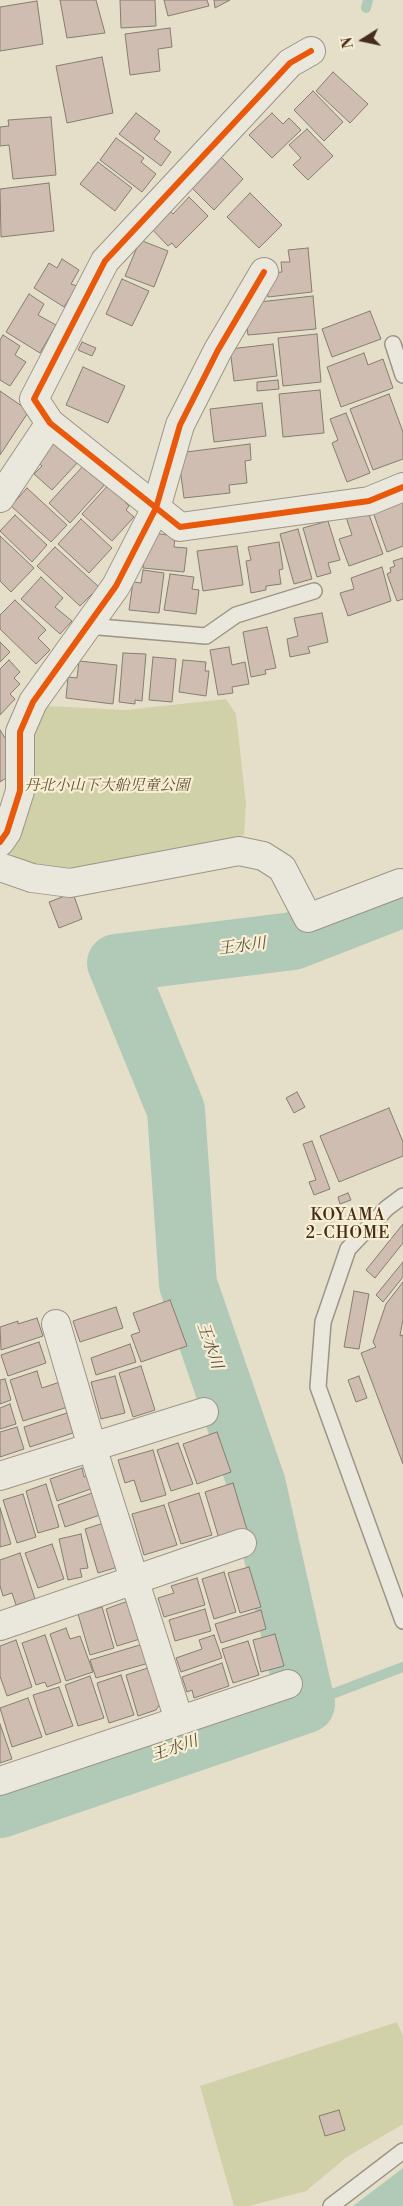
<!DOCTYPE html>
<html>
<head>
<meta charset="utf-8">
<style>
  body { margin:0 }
  #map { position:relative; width:403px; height:2206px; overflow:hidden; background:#e5dfc9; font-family:"Libre Bodoni",serif }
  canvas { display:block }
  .north { position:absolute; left:338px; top:15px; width:50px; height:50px; -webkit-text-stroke:4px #f7eed3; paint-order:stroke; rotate:260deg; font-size:14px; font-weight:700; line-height:20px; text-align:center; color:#442b1a }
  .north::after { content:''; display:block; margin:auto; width:18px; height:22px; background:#442b1a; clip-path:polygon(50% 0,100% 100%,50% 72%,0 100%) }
</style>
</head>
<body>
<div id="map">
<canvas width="403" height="2206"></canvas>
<div class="north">N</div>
</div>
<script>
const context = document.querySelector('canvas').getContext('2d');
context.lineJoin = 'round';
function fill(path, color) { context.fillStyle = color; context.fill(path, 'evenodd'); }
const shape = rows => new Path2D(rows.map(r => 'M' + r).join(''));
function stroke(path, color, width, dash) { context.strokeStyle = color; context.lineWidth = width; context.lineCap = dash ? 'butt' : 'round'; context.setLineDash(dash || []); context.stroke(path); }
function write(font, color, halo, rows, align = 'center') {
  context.font = font + ' "Libre Bodoni","Noto Serif JP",serif'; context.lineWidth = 4.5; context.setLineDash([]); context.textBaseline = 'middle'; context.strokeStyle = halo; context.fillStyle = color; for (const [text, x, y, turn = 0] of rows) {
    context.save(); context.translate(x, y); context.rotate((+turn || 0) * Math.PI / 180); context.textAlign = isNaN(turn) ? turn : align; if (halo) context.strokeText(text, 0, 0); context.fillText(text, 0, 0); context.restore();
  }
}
fill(shape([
  [226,699,236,714,246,804,244,835,76,872,28,865,6,851,29,729,46,706,126,710],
  [397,2022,403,2036,403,2124,347,2157,306,2191,249,2206,234,2206,200,2086]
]), '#d0d0a9');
fill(shape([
  [403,2168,403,2206,353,2206]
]), '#b1c9b7');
stroke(shape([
  [366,8,368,0],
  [306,1704,403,1667]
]), '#b1c9b7', 10);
stroke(shape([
  [0,1809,306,1704,257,1485,188,1284,176,1110,116,963,293,941,403,898]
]), '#b1c9b7', 58);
const building = shape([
  [60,0,96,0,105,33,67,38,60,0],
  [120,0,155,0,156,26,121,28,120,0],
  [164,0,207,0,209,6,168,16,164,0],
  [214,0,230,0,215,8,214,0],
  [37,1,43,44,0,51,0,7,37,1],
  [170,28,172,47,158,49,160,71,130,75,125,34,170,28],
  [102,57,113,113,67,123,56,66,102,57],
  [333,72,368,104,350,123,316,91,333,72],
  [313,91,343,122,324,141,294,110,313,91],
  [136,113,160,131,154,139,171,152,161,166,119,134,136,113],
  [272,113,283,124,289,118,301,130,272,158,249,135,272,113],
  [51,117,56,175,13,179,9,145,0,146,0,127,9,126,8,120,51,117],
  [307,129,333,156,308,180,293,165,301,158,289,145,307,129],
  [116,138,144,158,141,162,156,174,142,192,100,160,116,138],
  [221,157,243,179,214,210,192,188,221,157],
  [98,162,132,188,115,211,80,184,98,162],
  [49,183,54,231,1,237,0,189,49,183],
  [250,193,282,225,259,248,227,217,250,193],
  [189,197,208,216,176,248,172,243,168,246,150,227,168,209,173,214,189,197],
  [140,240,168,251,154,287,125,276,140,240],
  [308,248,312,292,268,297,266,282,271,273,282,272,281,262,290,262,288,250,308,248],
  [62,259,79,270,71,284,77,286,64,307,34,288,49,263,57,268,62,259],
  [122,279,149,291,132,326,106,314,122,279],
  [29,294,44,304,38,315,56,325,40,353,6,332,29,294],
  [313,296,316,329,248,335,246,320,259,302,313,296],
  [370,311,381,339,332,357,322,329,370,311],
  [317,334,321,382,283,386,278,338,317,334],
  [3,335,20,346,15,355,26,362,10,386,0,380,0,340,3,335],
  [82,342,96,348,92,356,78,350,82,342],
  [273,344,277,376,234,381,230,349,273,344],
  [364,353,368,365,383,359,393,388,341,407,327,367,364,353],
  [83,367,125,386,108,423,66,405,83,367],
  [278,380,279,389,257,391,257,382,278,380],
  [320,390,324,433,283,437,279,394,320,390],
  [0,391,29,411,0,455,0,391],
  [389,394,403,432,403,459,373,470,350,409,389,394],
  [262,403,266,436,214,442,210,409,262,403],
  [346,413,370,473,347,482,332,443,338,440,330,419,346,413],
  [56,441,79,461,52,490,34,474,42,466,37,462,56,441],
  [250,444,251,460,245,461,247,483,229,485,230,493,184,498,178,453,250,444],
  [84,465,109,480,70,523,49,503,84,465],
  [111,482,129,498,125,502,129,506,126,510,134,517,112,541,82,514,111,482],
  [27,488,67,525,51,542,11,506,27,488],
  [403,498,403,546,387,552,372,509,403,498],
  [367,509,383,554,349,566,339,539,352,535,346,517,367,509],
  [15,515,47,545,32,562,0,531,15,515],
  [81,519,112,548,89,573,58,544,81,519],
  [328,521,340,560,328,563,331,573,317,577,303,528,328,521],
  [298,529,312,579,294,584,280,534,298,529],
  [153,533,175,536,174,547,187,548,184,572,143,568,145,549,151,549,153,533],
  [0,536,34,568,11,592,0,581,0,536],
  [279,542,283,569,279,570,281,584,266,586,266,590,251,593,246,561,251,560,248,547,279,542],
  [237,546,243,585,203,591,197,551,237,546],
  [55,547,99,587,80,606,37,566,55,547],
  [403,558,403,599,397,601,387,574,391,572,390,568,395,566,393,561,403,558],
  [382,567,391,601,348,616,340,593,354,589,351,578,382,567],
  [143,570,164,573,159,613,129,610,133,582,141,583,143,570],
  [170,574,194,577,192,589,199,590,196,614,164,610,170,574],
  [41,577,63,598,55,607,72,621,60,634,21,599,41,577],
  [15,600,46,630,38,638,50,650,36,664,0,629,0,615,15,600],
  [322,613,328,642,308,647,310,653,290,657,287,639,298,636,294,618,322,613],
  [267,627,276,668,265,670,266,674,251,677,243,632,267,627],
  [0,642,10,652,0,662,0,642],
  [229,647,232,665,245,662,249,684,232,687,233,693,218,695,210,650,229,647],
  [123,653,146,654,142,701,135,700,135,704,119,702,123,653],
  [153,657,176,659,172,702,149,700,153,657],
  [9,660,20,672,14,678,20,684,10,694,15,699,0,715,0,669,9,660],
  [183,660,206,662,205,671,209,671,206,696,179,692,183,660],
  [79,661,117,665,113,704,66,698,68,677,77,678,79,661],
  [0,730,12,749,12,774,0,782,0,730],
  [73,893,82,919,59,928,49,902,73,893],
  [297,1092,305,1107,294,1113,286,1098,297,1092],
  [389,1108,403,1142,403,1156,339,1182,320,1136,389,1108],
  [312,1141,330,1189,314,1195,309,1182,316,1180,303,1144,312,1141],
  [348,1193,351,1200,340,1204,338,1197,348,1193],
  [403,1224,403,1243,375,1278,366,1270,403,1224],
  [403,1262,403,1277,383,1302,376,1295,403,1262],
  [403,1282,403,1319,400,1336,403,1335,403,1464,361,1353,376,1347,373,1342,386,1304,403,1282],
  [354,1291,369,1294,359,1349,344,1347,354,1291],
  [170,1300,187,1346,141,1362,131,1335,140,1332,133,1313,170,1300],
  [116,1307,123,1328,80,1342,73,1321,116,1307],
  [37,1318,43,1336,1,1350,0,1327,18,1321,18,1324,37,1318],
  [39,1342,46,1363,8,1376,1,1355,39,1342],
  [130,1344,136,1362,96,1375,91,1358,130,1344],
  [141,1366,155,1410,133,1417,119,1373,141,1366],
  [37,1371,42,1388,63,1381,71,1406,23,1421,10,1380,37,1371],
  [115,1376,125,1413,101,1419,91,1382,115,1376],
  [359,1376,367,1398,356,1402,348,1380,359,1376],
  [5,1379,11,1400,0,1404,0,1380,5,1379],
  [10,1404,16,1424,0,1429,0,1408,10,1404],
  [67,1413,73,1433,30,1447,24,1427,67,1413],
  [17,1427,24,1449,0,1457,0,1432,17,1427],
  [217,1432,231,1472,197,1484,183,1444,217,1432],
  [178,1443,193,1484,171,1491,157,1450,178,1443],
  [153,1450,166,1495,141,1502,134,1480,125,1483,118,1460,153,1450],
  [82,1468,84,1477,91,1474,96,1487,57,1501,50,1479,82,1468],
  [233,1483,248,1533,220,1542,205,1492,233,1483],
  [46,1484,59,1527,38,1533,26,1491,46,1484],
  [95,1492,103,1514,65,1527,58,1505,95,1492],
  [199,1493,212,1535,181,1544,168,1503,199,1493],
  [23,1494,36,1537,17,1543,3,1500,23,1494],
  [164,1505,177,1545,144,1555,132,1514,164,1505],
  [0,1508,11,1544,0,1547,0,1508],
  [107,1522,121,1566,98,1573,85,1529,107,1522],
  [81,1534,88,1568,80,1569,82,1577,68,1580,59,1539,81,1534],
  [52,1544,64,1579,38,1588,25,1553,52,1544],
  [20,1553,35,1599,16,1605,12,1593,3,1596,0,1586,0,1560,20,1553],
  [249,1567,261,1607,240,1613,228,1573,249,1567],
  [224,1572,236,1612,214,1619,202,1579,224,1572],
  [197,1578,205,1605,164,1617,158,1598,174,1593,171,1586,197,1578],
  [128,1601,140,1639,117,1646,106,1609,128,1601],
  [102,1607,114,1648,90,1655,78,1614,102,1607],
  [205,1609,211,1631,175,1641,169,1620,205,1609],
  [261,1610,266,1629,221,1643,215,1624,261,1610],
  [66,1628,70,1639,80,1636,93,1672,66,1681,50,1634,66,1628],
  [275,1634,284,1666,261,1672,253,1640,275,1634],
  [45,1635,61,1682,47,1687,45,1682,36,1685,22,1643,45,1635],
  [214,1635,222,1658,181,1672,176,1658,202,1649,199,1640,214,1635],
  [16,1640,32,1687,7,1696,0,1676,0,1646,16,1640],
  [248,1641,259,1675,233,1683,222,1649,248,1641],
  [143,1644,149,1663,96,1678,90,1660,143,1644],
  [222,1663,229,1686,194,1698,192,1690,187,1692,182,1677,222,1663],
  [151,1667,162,1701,156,1710,138,1716,126,1675,151,1667],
  [121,1675,134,1715,109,1723,97,1683,121,1675],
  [90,1676,104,1718,78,1726,65,1685,90,1676],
  [59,1687,73,1726,46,1735,33,1695,59,1687],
  [28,1698,42,1737,12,1747,0,1708,28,1698],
  [0,1724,12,1759,0,1763,0,1724],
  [339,2110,345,2130,325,2136,319,2116,339,2110]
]);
fill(building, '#cfbdb1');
stroke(building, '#857e70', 1);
const service = shape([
  [393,344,403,375],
  [87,626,206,636,236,615,314,591],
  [403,1196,387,1208,348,1249,323,1322,318,1387,403,1621],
  [331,2206,403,2151]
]);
const minor = shape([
  [311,51,290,63,105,261,34,399,50,423,180,527,369,501,403,487],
  [0,498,50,423],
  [0,842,7,832,20,791,20,732,33,702,116,586,156,508,180,425,218,350,264,272],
  [0,867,32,878,70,883,239,851,263,856,282,868,308,918,400,883],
  [56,1324,92,1447,179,1720],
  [0,1476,204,1412],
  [0,1626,242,1543],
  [0,1781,288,1684]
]);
stroke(service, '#9c9587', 18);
stroke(minor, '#9c9587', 30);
stroke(service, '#eae7dc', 15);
stroke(minor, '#eae7dc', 28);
stroke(shape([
  [311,51,290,63,105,261,34,399,50,423,180,527,369,501,403,487],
  [0,842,7,832,20,791,20,732,33,702,116,586,156,508,180,425,218,350,264,272]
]), '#e8590c', 6);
write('italic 15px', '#625137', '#f7eed3', [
  ["丹北小山下大船児童公園",107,786]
]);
write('italic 16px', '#5a503f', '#f7eed3', [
  ["王水川",242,947,-7],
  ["王水川",209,1346,71],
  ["王水川",175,1749,-19]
]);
context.letterSpacing = '1px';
write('16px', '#442b1a', '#f7eed3', [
  ["KOYAMA",348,1216],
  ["2-CHOME",348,1234]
]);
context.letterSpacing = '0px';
</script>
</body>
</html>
